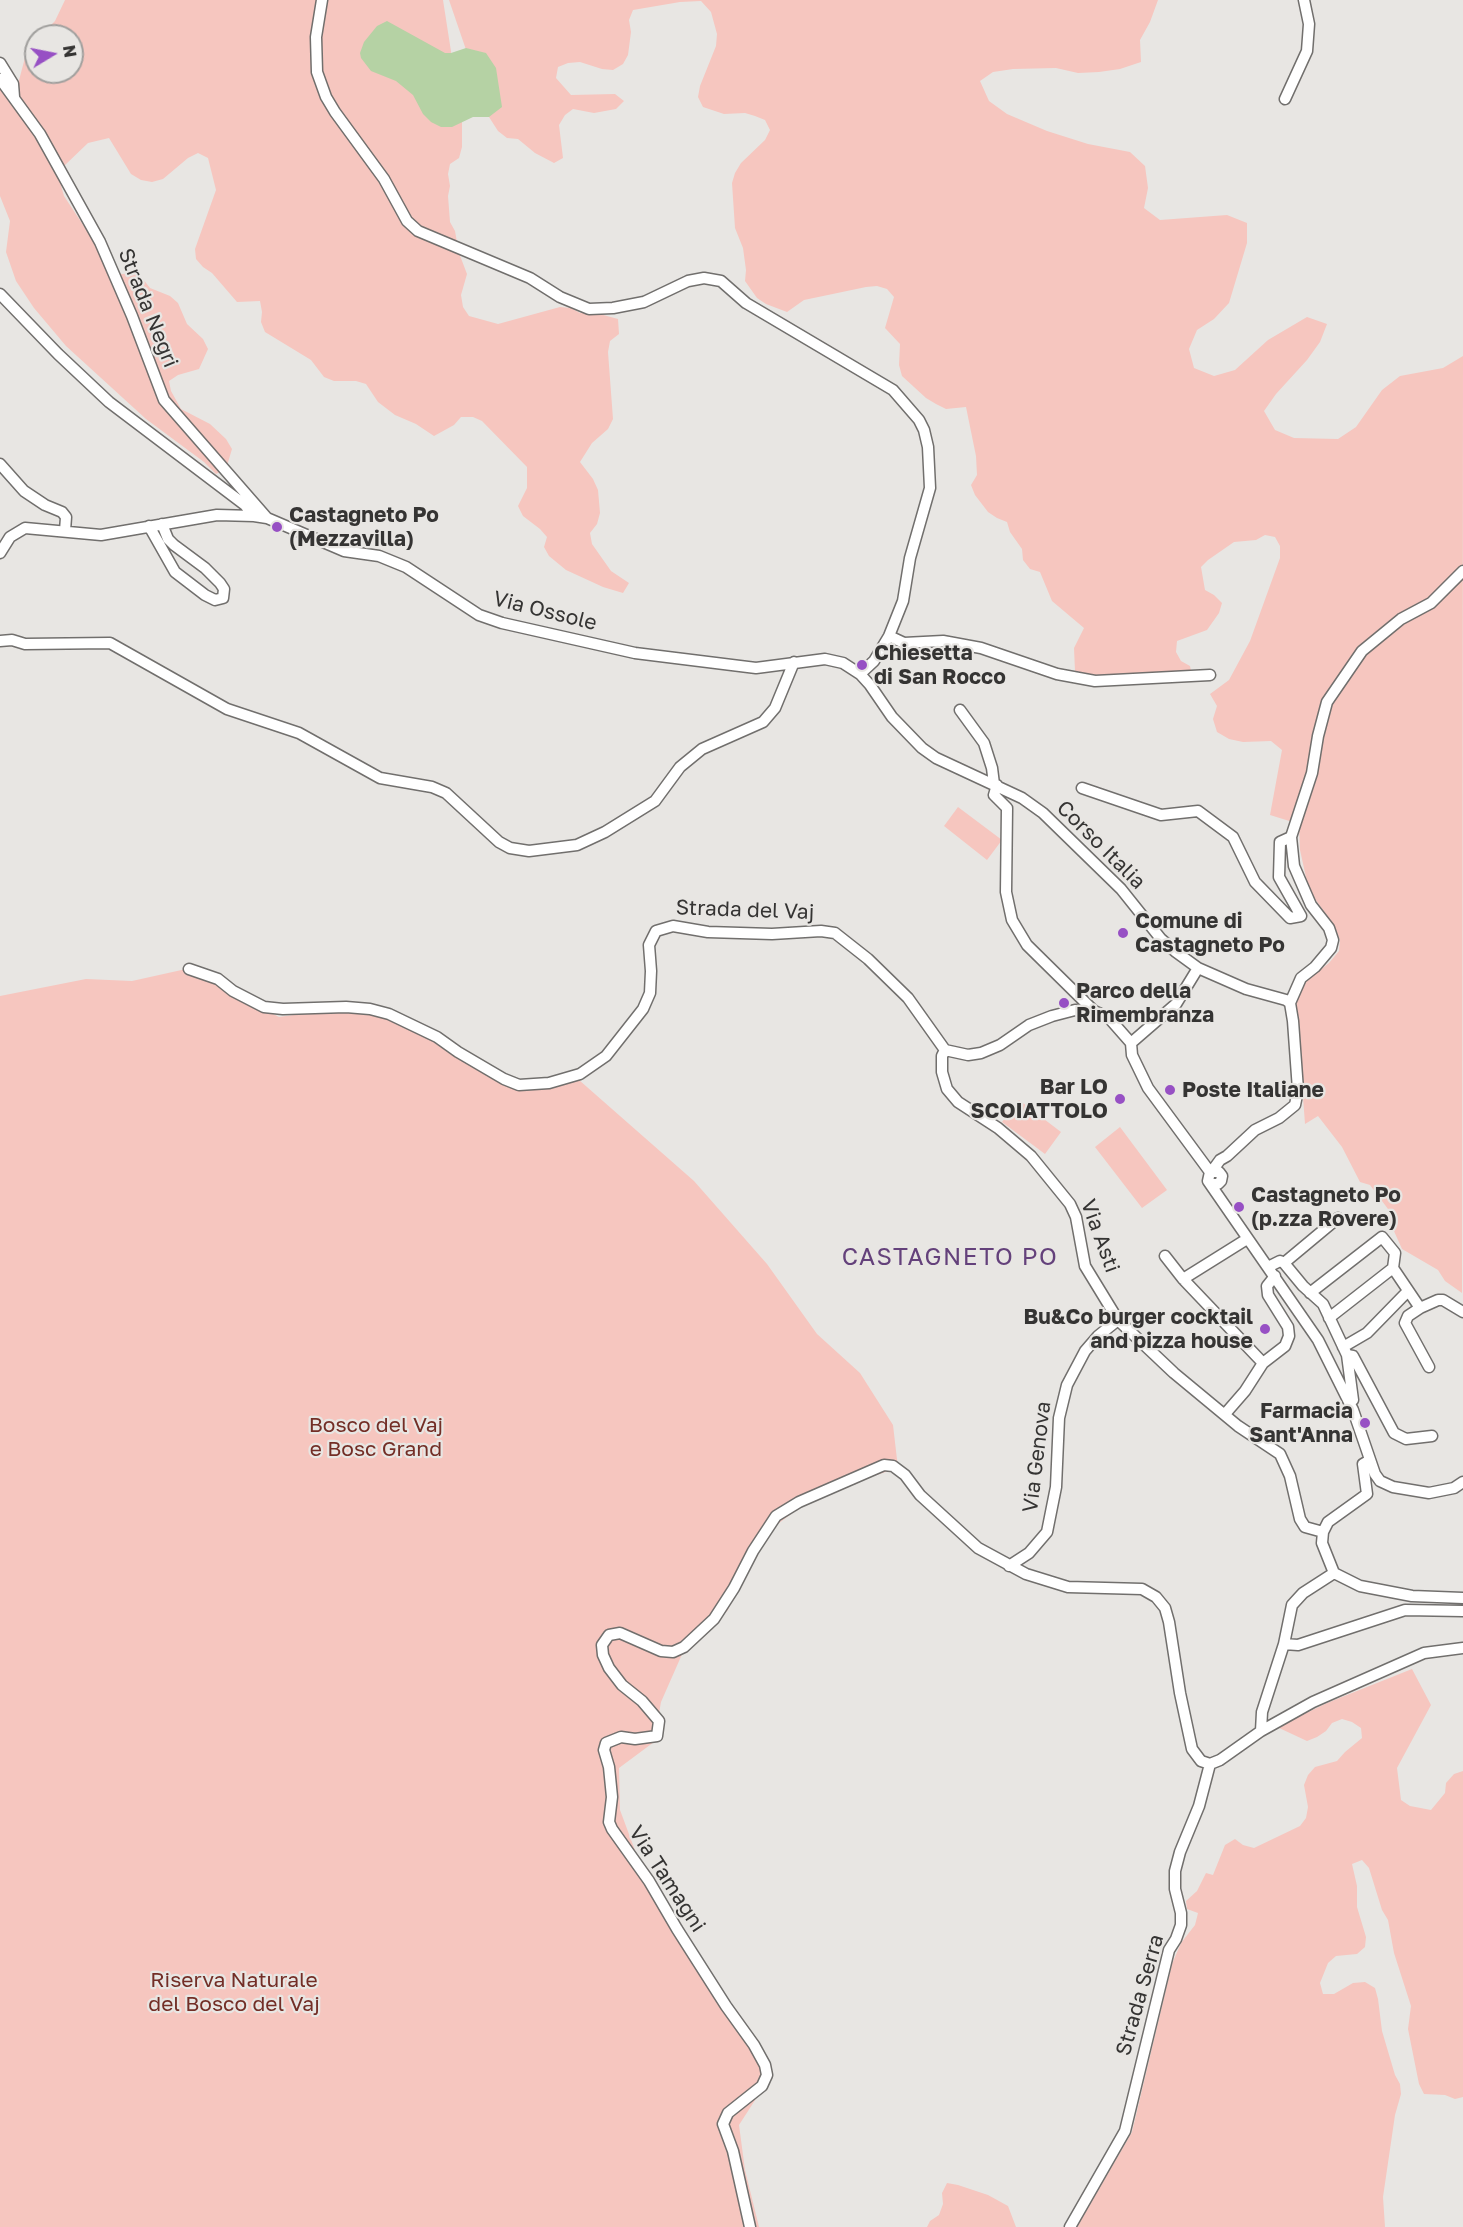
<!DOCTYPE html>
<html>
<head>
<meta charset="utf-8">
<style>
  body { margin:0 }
  #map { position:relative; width:1463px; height:2227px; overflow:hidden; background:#e8e6e3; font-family:"Golos Text",sans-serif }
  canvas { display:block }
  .north { position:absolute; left:24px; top:24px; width:60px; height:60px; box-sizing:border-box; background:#e8e6e3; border:2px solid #a09f9d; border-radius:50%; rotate:80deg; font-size:16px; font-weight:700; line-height:24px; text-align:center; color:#353433 }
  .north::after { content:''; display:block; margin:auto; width:21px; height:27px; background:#9750c4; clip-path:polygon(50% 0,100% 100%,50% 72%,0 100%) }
</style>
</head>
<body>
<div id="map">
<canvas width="1463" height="2227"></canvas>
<div class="north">N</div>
</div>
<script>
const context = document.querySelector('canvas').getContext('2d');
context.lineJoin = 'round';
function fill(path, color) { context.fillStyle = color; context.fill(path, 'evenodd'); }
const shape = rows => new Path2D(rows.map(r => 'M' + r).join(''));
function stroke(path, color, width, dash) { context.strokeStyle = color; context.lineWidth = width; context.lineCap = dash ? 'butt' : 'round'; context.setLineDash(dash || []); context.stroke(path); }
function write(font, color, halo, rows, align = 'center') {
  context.font = font + ' "Golos Text",sans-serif'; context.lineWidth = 4.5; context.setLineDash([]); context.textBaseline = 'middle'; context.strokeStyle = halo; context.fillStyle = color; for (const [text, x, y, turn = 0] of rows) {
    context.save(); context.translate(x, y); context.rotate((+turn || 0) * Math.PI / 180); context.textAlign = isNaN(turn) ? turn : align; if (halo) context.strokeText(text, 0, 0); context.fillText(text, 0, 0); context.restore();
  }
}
fill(shape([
  [65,0,443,0,462,122,462,147,459,158,450,164,448,174,450,186,448,196,450,222,455,231,459,253,467,274,461,295,463,307,469,316,498,324,560,307,571,308,580,313,596,313,618,319,619,334,610,341,608,352,613,419,608,429,592,443,580,462,593,479,598,490,600,513,597,524,590,533,592,544,611,571,629,583,623,593,603,587,566,570,549,556,544,547,547,537,540,529,523,516,518,506,527,488,527,467,482,421,473,417,461,417,454,425,434,436,416,424,395,415,378,402,366,384,356,381,334,381,324,377,311,360,265,332,261,322,262,312,260,301,237,302,212,273,203,267,196,259,195,249,216,190,208,158,198,153,188,158,163,179,152,182,141,180,131,174,109,138,88,143,64,166,58,175,64,196,95,243,104,263,112,271,122,274,133,273,143,279,150,288,170,296,178,303,187,324,203,339,208,349,199,369,178,375,169,381,171,391,181,409,210,424,226,439,232,449,226,469,216,474,204,462,146,419,66,346,34,308,16,281,6,252,10,221,0,196,0,88,18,84,26,54,36,40,36,72,72,72,72,36,40,36,55,21],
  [449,0,1158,0,1150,22,1140,40,1141,62,1120,69,1099,72,1078,73,1056,68,1013,69,993,72,980,81,989,101,1007,114,1047,131,1088,144,1130,152,1145,166,1148,188,1144,208,1160,220,1227,215,1247,223,1247,243,1229,303,1214,319,1197,330,1189,349,1194,368,1214,376,1235,370,1268,340,1307,317,1327,324,1320,342,1307,360,1276,394,1264,411,1275,430,1294,438,1338,439,1356,427,1382,390,1400,376,1443,368,1463,356,1462,1293,1445,1281,1438,1270,1402,1249,1389,1220,1388,1209,1370,1185,1360,1182,1342,1147,1318,1116,1305,1124,1296,1001,1305,982,1329,963,1339,951,1340,940,1334,925,1309,891,1300,850,1299,824,1270,815,1282,750,1271,741,1243,742,1229,739,1217,732,1213,719,1217,706,1210,694,1229,680,1250,641,1280,558,1280,546,1275,537,1265,535,1256,540,1234,542,1208,560,1201,567,1205,590,1214,595,1222,603,1219,613,1207,630,1177,641,1176,652,1181,661,1190,666,1191,671,1098,676,1075,671,1074,648,1084,628,1052,601,1040,572,1030,569,1023,560,1022,549,1010,532,1007,522,997,518,988,512,975,495,971,485,977,475,976,456,966,407,946,409,936,404,926,398,902,376,899,365,900,344,885,328,894,297,887,289,877,286,866,287,804,300,787,312,766,304,757,298,745,281,746,270,743,248,735,228,732,183,735,173,741,163,765,140,770,130,765,120,755,116,745,113,724,114,703,107,698,97,700,86,716,46,717,34,711,12,701,1,680,2,633,10,629,20,631,32,628,55,623,64,613,70,602,69,580,62,568,63,558,67,556,78,571,95,615,94,624,101,616,109,594,113,573,109,565,115,559,125,563,158,554,163,535,153,518,139,507,138,498,131,489,117],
  [958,807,1002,840,987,860,944,826],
  [186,969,279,1017,322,1011,387,1016,441,1043,518,1091,548,1089,579,1080,694,1181,767,1264,817,1334,860,1373,893,1425,898,1468,852,1483,808,1501,770,1530,747,1565,728,1610,683,1652,661,1702,654,1742,619,1768,620,1810,636,1853,755,2042,768,2080,739,2125,745,2170,759,2227,0,2227,0,996,86,979,132,981],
  [1019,1100,1061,1132,1045,1154,1002,1122],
  [1120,1127,1167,1190,1142,1208,1095,1147],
  [1412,1669,1431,1705,1397,1768,1401,1800,1410,1806,1431,1810,1445,1793,1446,1783,1454,1774,1463,1771,1463,2097,1455,2099,1445,2095,1424,2094,1419,2084,1408,2029,1411,2006,1394,1953,1388,1920,1382,1910,1369,1868,1362,1860,1352,1864,1357,1886,1357,1907,1366,1937,1365,1947,1357,1954,1336,1956,1328,1963,1320,1983,1323,1994,1334,1994,1353,1983,1365,1982,1375,1988,1378,1999,1382,2031,1395,2075,1400,2084,1401,2094,1395,2115,1383,2197,1385,2227,1077,2227,1132,2132,1172,1964,1181,1943,1195,1925,1198,1913,1187,1909,1186,1901,1197,1891,1206,1873,1213,1875,1225,1845,1235,1839,1243,1845,1254,1848,1300,1826,1306,1818,1308,1807,1304,1785,1308,1775,1315,1767,1337,1761,1345,1752,1362,1738,1361,1728,1352,1722,1342,1719,1332,1723,1326,1731,1317,1737,1307,1741,1277,1727,1327,1703],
  [947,2183,958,2185,988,2195,1008,2206,1016,2227,927,2227,930,2221,939,2215,943,2204,942,2193]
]), '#f6c6bf');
fill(shape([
  [387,21,445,53,451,53,466,48,486,53,496,68,502,107,489,117,473,117,452,127,441,127,431,122,423,114,413,95,396,81,371,71,361,58,360,53,364,42,377,26]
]), '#b5d2a4');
const minor = shape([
  [322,0,316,37,317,72,326,97,335,112,384,179,407,221,418,231,530,278,560,297,589,309,613,308,644,302,688,281,704,278,721,281,746,303,893,390,919,420,924,430,928,447,930,488,910,558,903,601,889,636,874,661,860,674],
  [0,63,13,84,14,97],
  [0,79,40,134,100,242,132,316,164,400,267,518],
  [1285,99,1307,51,1309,24,1304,0],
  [0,294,58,354,109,402,245,505,254,516],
  [0,464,24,491,45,505,62,512,66,517,65,531],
  [149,526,175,572,205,595,215,600,223,598,224,589,220,583,205,568,174,545,168,539,162,524],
  [0,553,10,537,25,528,101,535,217,515,254,516,267,518,344,551,379,556,406,567,479,615,502,623,635,653,756,668,825,659,843,663,860,674,870,685,892,717,922,748,936,758,1022,798,1043,813,1121,889,1161,939,1176,952,1198,968,1246,989,1286,1000,1290,1003,1293,1021,1298,1090,1295,1105,1279,1118,1255,1130,1227,1156,1220,1160,1212,1171],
  [889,636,904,643,943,641,981,648,1057,674,1095,681,1210,675],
  [0,641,12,640,25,644,110,643,227,709,299,733,380,778,432,787,446,793,499,842,510,848,529,851,577,845,605,832,655,801,680,767,702,749,763,722,775,708,794,662],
  [960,710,984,743,992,768,994,784],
  [997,785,994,795,1007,808,1006,892,1012,920,1027,945,1094,1011,1109,1018,1131,1043,1132,1055,1148,1088,1210,1172],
  [1082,788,1161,815,1198,811,1233,837,1255,882,1290,918,1301,916,1279,877,1280,842,1291,837],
  [189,969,218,979,233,991,264,1007,283,1009,346,1007,370,1009,389,1014,437,1037,458,1052,504,1079,519,1085,549,1083,580,1074,606,1056,643,1009,650,993,651,971,649,945,656,931,673,926,708,932,772,934,821,931,835,933,868,959,908,998,945,1050],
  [1290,1003,1301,978,1315,967,1331,948,1333,940,1329,928,1311,905,1294,866,1291,837,1312,773,1318,736,1327,702,1362,651,1401,619,1431,603,1463,571],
  [1131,1043,1176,1004,1198,968],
  [945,1050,942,1056,942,1072,947,1089,958,1102,998,1128,1031,1156,1070,1204,1076,1217,1085,1266,1118,1320,1174,1373,1238,1426,1280,1454,1290,1476,1300,1519,1305,1527,1323,1532],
  [945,1050,968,1055,981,1053,1000,1045,1029,1025,1052,1016,1075,1010,1094,1011],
  [1211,1184,1218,1184,1221,1181,1222,1176,1219,1172,1210,1172,1208,1181,1318,1340,1353,1410,1375,1474,1380,1481,1393,1487,1429,1493,1454,1488,1463,1482],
  [1165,1256,1183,1279,1263,1363],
  [1284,1263,1338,1218],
  [1268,1267,1280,1261,1284,1263,1303,1286,1323,1304,1347,1355,1353,1400],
  [1183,1279,1247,1239],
  [1310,1293,1382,1237,1395,1253,1393,1268,1420,1308,1438,1300,1443,1300,1463,1312],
  [1420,1308,1408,1316,1405,1323,1429,1367],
  [1329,1318,1393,1268],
  [1343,1347,1367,1333,1408,1291],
  [1347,1355,1353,1356,1394,1433,1406,1439,1432,1436],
  [1225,1414,1245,1391,1263,1363,1285,1346,1289,1336,1288,1327,1268,1295,1267,1286,1275,1276],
  [1009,1566,1029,1553,1047,1532,1056,1487,1059,1418,1067,1385,1085,1351,1098,1336,1118,1320],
  [1334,1573,1322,1543,1323,1532,1328,1522,1367,1494,1363,1464,1370,1460],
  [1334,1573,1360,1586,1412,1596,1463,1598],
  [1284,1644,1298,1645,1405,1610,1463,1611],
  [1261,1731,1262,1712,1284,1644,1292,1605,1303,1593,1334,1573],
  [750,2227,733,2151,723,2124,728,2113,762,2086,767,2075,765,2065,754,2045,726,2006,677,1929,649,1881,612,1829,609,1822,612,1797,609,1767,604,1750,606,1743,621,1737,635,1739,657,1736,659,1721,642,1701,622,1685,609,1668,603,1655,602,1645,609,1635,620,1633,661,1651,673,1652,684,1647,714,1619,734,1588,753,1551,776,1516,799,1502,884,1465,893,1466,905,1475,920,1495,978,1548,1026,1574,1068,1587,1142,1589,1156,1597,1165,1608,1169,1622,1180,1693,1192,1749,1201,1761,1210,1764,1220,1760,1261,1731,1313,1702,1424,1653,1463,1648],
  [1070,2227,1125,2131,1169,1950,1176,1939,1181,1925,1181,1913,1175,1889,1175,1871,1180,1852,1199,1806,1210,1764]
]);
stroke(minor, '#716f6d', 13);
stroke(minor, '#fff', 10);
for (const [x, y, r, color] of [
  [277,527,6,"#9750c4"],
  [862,665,6,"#9750c4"],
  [1123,933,6,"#9750c4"],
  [1064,1003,6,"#9750c4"],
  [1170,1090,6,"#9750c4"],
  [1120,1099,6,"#9750c4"],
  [1239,1207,6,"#9750c4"],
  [1265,1329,6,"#9750c4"],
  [1365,1423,6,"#9750c4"]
]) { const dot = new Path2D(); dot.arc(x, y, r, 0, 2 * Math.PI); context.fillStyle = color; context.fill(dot); stroke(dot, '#e8e6e3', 2); }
write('21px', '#353433', '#e8e6e3', [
  ["Strada Negri",148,308,68],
  ["Via Ossole",545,611,14],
  ["Corso Italia",1101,845,45],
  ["Strada del Vaj",745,910,2],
  ["Via Asti",1100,1236,70],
  ["Via Genova",1037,1457,-83],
  ["Via Tamagni",667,1879,57],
  ["Strada Serra",1140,1995,-74]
]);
write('bold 21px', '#353433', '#e8e6e3', [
  ["Castagneto Po",289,515],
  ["(Mezzavilla)",289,539],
  ["Chiesetta",874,653],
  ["di San Rocco",874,677],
  ["Comune di",1135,921],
  ["Castagneto Po",1135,945],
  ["Parco della",1076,991],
  ["Rimembranza",1076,1015],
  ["Bar LO",1108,1087,"right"],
  ["SCOIATTOLO",1108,1111,"right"],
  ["Poste Italiane",1182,1090],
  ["Castagneto Po",1251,1195],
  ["(p.zza Rovere)",1251,1219],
  ["Bu&Co burger cocktail",1253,1317,"right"],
  ["and pizza house",1253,1341,"right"],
  ["Farmacia",1353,1411,"right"],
  ["Sant'Anna",1353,1435,"right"]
], 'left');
write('21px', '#732e26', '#e8e6e3', [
  ["Bosco del Vaj",376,1425],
  ["e Bosc Grand",376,1449],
  ["Riserva Naturale",234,1980],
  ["del Bosco del Vaj",234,2004]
]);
context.letterSpacing = '1.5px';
write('24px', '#64417b', '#e8e6e3', [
  ["CASTAGNETO PO",950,1257]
]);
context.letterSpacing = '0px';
</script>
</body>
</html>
